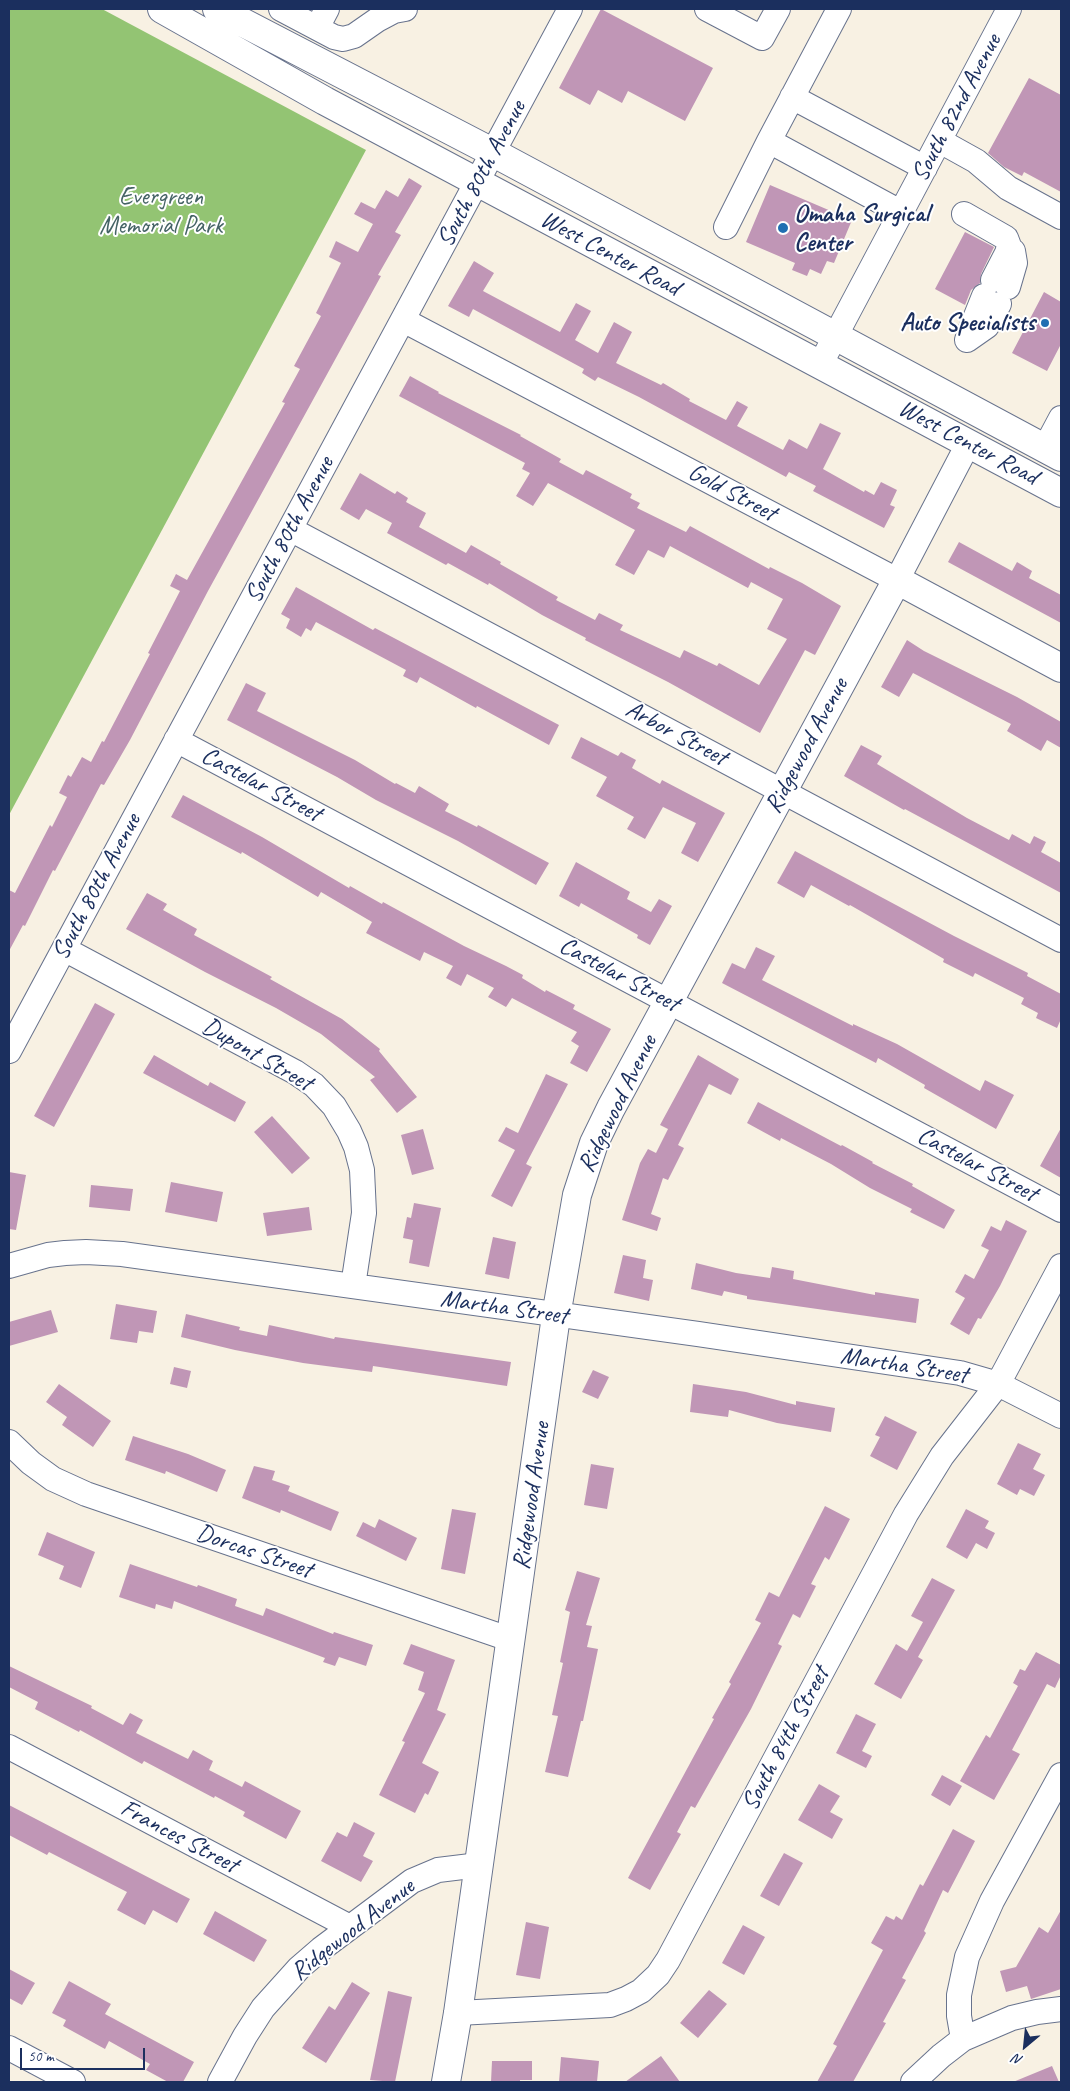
<!DOCTYPE html>
<html>
<head>
<meta charset="utf-8">
<style>
  body { margin:0 }
  #map { position:relative; width:1070px; height:2091px; overflow:hidden; background:#f8f1e3; font-family:Caveat,sans-serif }
  canvas { display:block }
  .frame { position:absolute; inset:0; border:10px solid #1b2f5e; pointer-events:none }
  .north { position:absolute; left:1000px; top:2021px; width:50px; height:50px; -webkit-text-stroke:4px #fff; paint-order:stroke; rotate:208deg; font-size:14px; font-weight:700; line-height:20px; text-align:center; color:#1b2f5e }
  .north::after { content:''; display:block; margin:auto; width:18px; height:22px; background:#1b2f5e; clip-path:polygon(50% 0,100% 100%,50% 72%,0 100%) }
  .scale { position:absolute; left:20px; top:2048px; width:125px; height:22px; box-sizing:border-box; border:2px solid #1b2f5e; border-top:0; padding-left:6px; font-size:15px; line-height:18px; white-space:nowrap; color:#1b2f5e; -webkit-text-stroke:4px #fff; paint-order:stroke }
</style>
</head>
<body>
<div id="map">
<canvas width="1070" height="2091"></canvas>
<div class="frame"></div>
<div class="north">N</div>
<div class="scale">50 m</div>
</div>
<script>
const context = document.querySelector('canvas').getContext('2d');
context.lineJoin = 'round';
function fill(path, color) { context.fillStyle = color; context.fill(path, 'evenodd'); }
const shape = rows => new Path2D(rows.map(r => 'M' + r).join(''));
function stroke(path, color, width, dash) { context.strokeStyle = color; context.lineWidth = width; context.lineCap = dash ? 'butt' : 'round'; context.setLineDash(dash || []); context.stroke(path); }
function write(font, color, halo, rows, align = 'center') {
  context.font = font + ' Caveat,sans-serif'; context.lineWidth = 4; context.setLineDash([]); context.textBaseline = 'middle'; context.strokeStyle = halo; context.fillStyle = color; for (const [text, x, y, turn = 0] of rows) {
    context.save(); context.translate(x, y); context.rotate((+turn || 0) * Math.PI / 180); context.textAlign = isNaN(turn) ? turn : align; if (halo) context.strokeText(text, 0, 0); context.fillText(text, 0, 0); context.restore();
  }
}
fill(shape([
  [9,9,102,9,366,150,9,815]
]), '#93c473');
fill(shape([
  [601,9,713,68,685,121,628,91,622,103,598,90,590,105,559,88],
  [1029,78,1061,95,1061,192,1024,172,1022,176,1004,167,988,153],
  [409,178,422,186,395,232,401,235,378,275,381,276,208,591,130,740,104,785,101,784,55,871,53,870,25,926,23,925,9,951,9,890,15,893,50,825,52,827,67,797,59,793,68,775,71,777,82,757,91,762,102,741,104,742,150,654,148,653,180,591,170,586,176,574,187,580,285,403,282,402,300,369,294,366,321,316,316,313,341,263,329,257,336,241,358,252,373,224,354,214,361,202,375,209,386,190,398,197],
  [770,185,852,220,834,263,827,261,821,274,810,269,807,276,792,270,795,263,746,242],
  [965,232,994,247,981,274,980,283,971,290,965,305,935,289],
  [474,261,494,273,483,291,560,332,576,303,591,311,575,340,598,353,614,322,632,332,616,363,661,385,663,383,690,399,689,401,726,420,737,401,748,407,737,426,783,450,789,439,807,449,820,423,841,433,823,469,864,492,865,490,874,495,881,482,897,490,890,505,895,507,884,528,813,491,816,486,789,472,786,477,639,397,598,377,595,381,582,373,584,369,473,309,469,317,448,306],
  [1044,292,1061,302,1061,344,1047,371,1012,353],
  [410,376,439,392,438,393,521,435,520,436,561,459,559,462,583,475,586,470,632,494,630,498,640,503,637,508,686,532,690,526,769,569,770,567,802,583,841,606,815,655,805,650,760,733,668,682,585,640,586,638,542,615,489,583,488,585,448,563,446,565,387,533,392,523,366,509,359,520,340,509,360,473,395,494,397,491,408,498,406,502,426,513,419,527,466,553,471,545,501,562,500,564,558,597,556,600,595,620,599,613,623,625,620,630,680,658,684,650,717,666,719,663,759,685,787,639,767,629,783,599,751,582,748,588,670,546,664,558,648,550,634,575,615,565,635,530,548,483,533,506,516,496,530,473,522,469,525,463,399,396],
  [959,542,1012,571,1017,562,1032,571,1029,578,1061,595,1061,623,948,562],
  [296,587,373,630,375,628,559,725,549,745,477,706,476,708,420,677,417,683,403,676,406,670,316,622,311,631,306,628,301,637,286,628,290,619,281,614],
  [907,640,924,651,1017,697,1061,722,1061,748,1047,740,1041,751,1007,731,1011,724,913,673,899,697,881,687],
  [246,683,266,693,257,711,355,760,395,784,396,783,415,793,419,786,449,804,445,811,477,827,478,825,549,863,536,885,458,841,376,800,337,777,227,720],
  [581,737,618,756,621,752,636,760,632,768,660,784,662,780,725,813,698,862,681,853,696,823,663,807,645,839,627,829,634,817,596,796,607,777,571,758],
  [861,745,882,756,877,764,967,818,1009,840,1012,834,1030,844,1034,836,1046,842,1041,852,1061,863,1061,893,905,809,904,810,844,776],
  [183,795,262,837,349,888,350,886,382,904,383,902,464,946,506,966,523,975,522,978,545,992,546,990,575,1005,573,1009,611,1029,587,1072,570,1063,579,1046,571,1041,577,1032,512,998,506,1007,488,997,494,988,467,974,461,986,446,978,453,966,424,952,420,961,391,946,366,933,372,922,321,892,318,897,242,852,241,854,171,817],
  [795,851,954,936,1028,973,1027,976,1061,994,1061,1019,1057,1028,1036,1018,1038,1013,1021,1004,1024,998,975,973,973,977,943,962,944,959,850,905,849,906,811,885,804,898,777,883],
  [576,862,630,892,627,899,651,912,659,899,672,906,650,945,637,938,638,935,581,903,579,907,559,896],
  [147,893,167,904,163,910,197,929,194,935,272,977,270,979,342,1019,380,1049,379,1051,417,1097,397,1113,370,1080,375,1077,321,1034,276,1008,205,972,126,929],
  [756,947,775,956,762,980,853,1026,853,1024,897,1044,980,1091,985,1080,1014,1095,996,1129,924,1088,925,1085,878,1058,876,1063,722,983,732,963,745,969],
  [95,1003,115,1014,54,1127,34,1116],
  [154,1055,208,1086,210,1082,246,1102,235,1122,143,1073],
  [698,1055,739,1079,731,1095,709,1084,678,1145,684,1148,668,1180,663,1178,651,1214,661,1218,657,1231,622,1220,640,1163,648,1149,656,1153,668,1129,660,1125],
  [546,1074,568,1084,526,1164,532,1167,512,1207,491,1196,515,1150,498,1141,506,1127,518,1133],
  [758,1102,841,1146,842,1145,873,1162,872,1163,913,1184,912,1186,955,1210,944,1229,910,1212,912,1209,870,1188,831,1164,781,1138,780,1141,747,1123],
  [272,1116,310,1158,292,1174,254,1132],
  [1061,1128,1061,1178,1040,1166],
  [423,1129,434,1169,412,1175,401,1135],
  [9,1172,26,1175,16,1230,9,1229],
  [171,1182,223,1192,217,1222,165,1212],
  [91,1185,133,1189,130,1211,89,1207],
  [414,1203,441,1208,429,1267,409,1263,413,1240,403,1238,407,1217,411,1218],
  [309,1207,312,1230,267,1236,263,1213],
  [1006,1220,1027,1231,1000,1286,981,1319,978,1318,969,1335,950,1324,965,1298,955,1292,965,1274,974,1279,989,1250,981,1246,991,1226,1001,1231],
  [493,1237,516,1242,509,1279,485,1274],
  [623,1255,646,1260,643,1278,653,1280,649,1301,614,1293],
  [696,1263,736,1273,770,1278,772,1267,794,1271,793,1279,875,1295,875,1292,919,1299,916,1323,747,1299,747,1296,724,1291,722,1296,691,1289],
  [116,1304,157,1311,153,1333,139,1331,137,1343,110,1339],
  [51,1310,58,1332,9,1346,9,1322],
  [186,1314,240,1327,239,1330,267,1336,269,1325,334,1339,335,1337,511,1362,507,1386,373,1366,372,1372,303,1363,235,1350,181,1337],
  [174,1367,191,1371,187,1388,170,1384],
  [593,1370,609,1377,598,1399,582,1392],
  [59,1384,111,1421,93,1447,62,1425,67,1417,46,1402],
  [693,1384,746,1392,796,1405,796,1401,835,1408,831,1432,777,1423,729,1410,728,1417,690,1412],
  [885,1416,917,1432,897,1470,870,1456,880,1437,875,1435],
  [133,1436,188,1454,226,1470,217,1492,166,1471,165,1474,125,1460],
  [1018,1443,1041,1454,1033,1469,1045,1475,1034,1496,1020,1489,1017,1495,997,1484],
  [591,1464,614,1468,607,1509,584,1505],
  [254,1466,275,1471,272,1480,290,1486,288,1491,339,1512,331,1531,281,1510,280,1513,242,1498],
  [825,1506,850,1519,829,1560,825,1557,811,1584,816,1586,800,1618,793,1614,778,1644,782,1646,751,1709,695,1808,691,1806,677,1832,681,1834,650,1890,628,1878,714,1719,712,1718,731,1684,729,1682,761,1623,755,1620,769,1592,779,1597],
  [452,1509,476,1513,465,1574,441,1569],
  [966,1509,989,1521,985,1528,995,1533,987,1549,976,1543,967,1559,946,1547],
  [379,1519,417,1538,406,1561,356,1536,363,1522,375,1528],
  [47,1532,95,1552,81,1588,59,1579,64,1566,38,1555],
  [130,1564,197,1587,198,1585,237,1599,235,1606,263,1616,266,1608,333,1634,334,1632,373,1645,366,1666,339,1657,335,1666,323,1662,325,1658,174,1601,172,1609,156,1604,155,1609,119,1597],
  [577,1571,600,1578,586,1625,592,1626,587,1647,598,1649,583,1721,581,1721,568,1777,545,1772,558,1716,552,1715,563,1663,560,1662,570,1612,565,1610],
  [932,1578,955,1590,918,1657,923,1660,901,1699,874,1684,896,1644,907,1651,923,1622,911,1616],
  [411,1644,455,1660,437,1710,446,1714,422,1763,439,1772,428,1795,425,1793,415,1813,379,1795,405,1742,402,1741,425,1693,418,1690,424,1672,403,1664],
  [1036,1652,1061,1665,1061,1675,1055,1688,1047,1684,1012,1750,1020,1754,994,1800,960,1781,986,1735,990,1738,1018,1686,1013,1683,1020,1669,1025,1671],
  [9,1666,92,1706,91,1708,123,1725,130,1713,143,1720,136,1733,188,1759,193,1750,213,1761,209,1770,242,1787,245,1781,301,1811,286,1839,243,1816,245,1812,215,1796,214,1798,144,1761,142,1764,80,1730,79,1732,35,1709,38,1702,9,1687],
  [856,1714,876,1724,862,1751,872,1756,866,1768,836,1753],
  [942,1775,962,1786,950,1806,931,1795],
  [819,1784,840,1796,830,1812,843,1819,832,1839,798,1820],
  [9,1805,190,1899,177,1923,153,1910,145,1925,117,1910,127,1892,49,1852,47,1855,9,1835],
  [354,1822,375,1833,363,1856,373,1861,361,1882,321,1861,337,1832,347,1837],
  [953,1829,975,1841,948,1893,943,1890,924,1931,926,1933,902,1978,906,1980,883,2022,886,2023,853,2082,817,2082,837,2046,833,2044,883,1950,871,1943,886,1916,894,1920,896,1916,902,1920,920,1884,923,1886],
  [784,1853,803,1863,779,1906,760,1896],
  [1061,1910,1061,1989,1031,1999,1027,1986,1006,1992,1000,1971,1016,1967,1039,1927,1048,1933],
  [215,1911,267,1940,254,1962,203,1934],
  [526,1922,549,1927,540,1979,516,1975],
  [743,1925,765,1937,744,1975,722,1963],
  [9,1969,35,1983,22,2005,9,1998],
  [69,1981,111,2004,105,2014,194,2062,183,2082,168,2082,146,2070,150,2064,109,2041,105,2049,63,2026,66,2020,52,2013],
  [352,1982,370,1993,326,2063,302,2048,329,2006,335,2010],
  [709,1990,727,2004,698,2038,680,2023],
  [388,1991,412,1997,395,2082,370,2080],
  [661,2056,680,2082,625,2082],
  [561,2057,599,2061,597,2082,559,2082],
  [492,2061,532,2061,532,2080,520,2080,520,2082,491,2082],
  [1052,2066,1059,2082,1013,2082]
]), '#c096b6');
const minor = shape([
  [281,9,334,37,343,39,354,36,377,20,394,11,405,9],
  [707,9,762,38,778,9],
  [839,9,769,141,902,213],
  [317,28,327,9],
  [792,97,925,168],
  [940,141,976,161,1008,188,1061,217],
  [964,214,1006,238,1009,246,1007,253,993,280],
  [726,227,769,141],
  [1008,287,1015,263,1013,251],
  [403,320,897,580,968,444],
  [970,331,984,296],
  [967,340,987,326,999,304],
  [820,365,1009,9],
  [1045,448,1061,418],
  [290,529,1061,940],
  [176,740,1061,1210],
  [64,949,295,1072,314,1085,334,1106,349,1131,356,1147,362,1170,364,1213,353,1286],
  [9,1051,570,9],
  [9,1266,48,1255,65,1253,86,1252,122,1254,698,1334,960,1373,998,1384,1061,1416],
  [9,1442,31,1463,53,1479,86,1494,512,1640],
  [9,1747,350,1927],
  [458,2013,610,2005,626,1999,641,1991,658,1975,668,1960,906,1514,942,1456,998,1384,1061,1266],
  [963,2039,959,2016,959,1995,967,1957,992,1901,1061,1775],
  [9,2048,73,2082],
  [220,2082,245,2036,263,2008,299,1968,321,1949,412,1881,438,1870,479,1865],
  [913,2082,941,2056,963,2039,1012,2018,1037,2012,1061,2009]
]);
const major = shape([
  [162,9,325,101,1061,493],
  [217,9,494,153,1061,457],
  [446,2082,458,2013,556,1316,577,1195,594,1143,611,1108,897,580,1061,668]
]);
stroke(minor, '#68738d', 26);
stroke(major, '#68738d', 30);
stroke(minor, '#fff', 24);
stroke(major, '#fff', 28);
for (const [x, y, r, color] of [
  [783,228,6,"#1f6fb2"],
  [1045,323,5,"#1f6fb2"]
]) { const dot = new Path2D(); dot.arc(x, y, r, 0, 2 * Math.PI); context.fillStyle = color; context.fill(dot); stroke(dot, '#fff', 2); }
write('25px', '#1b2f5e', '#fff', [
  ["South 82nd Avenue",957,108,-62],
  ["South 80th Avenue",482,174,-62],
  ["West Center Road",610,254,28],
  ["West Center Road",968,443,28],
  ["Gold Street",732,493,28],
  ["South 80th Avenue",290,530,-62],
  ["Arbor Street",676,734,28],
  ["Ridgewood Avenue",807,746,-62],
  ["Castelar Street",261,785,28],
  ["South 80th Avenue",97,887,-62],
  ["Castelar Street",619,975,28],
  ["Dupont Street",257,1055,30],
  ["Ridgewood Avenue",618,1104,-64],
  ["Castelar Street",977,1165,28],
  ["Martha Street",504,1308,8],
  ["Martha Street",904,1366,9],
  ["Ridgewood Avenue",532,1496,-82],
  ["Dorcas Street",254,1552,19],
  ["South 84th Street",786,1739,-62],
  ["Frances Street",179,1837,28],
  ["Ridgewood Avenue",353,1930,-38]
]);
write('25px', '#456365', '#fff', [
  ["Evergreen",161,197],
  ["Memorial Park",161,226]
]);
write('bold 25px', '#1b2f5e', '#fff', [
  ["Omaha Surgical",794,214],
  ["Center",794,243],
  ["Auto Specialists",1035,323,"right"]
], 'left');
</script>
</body>
</html>
